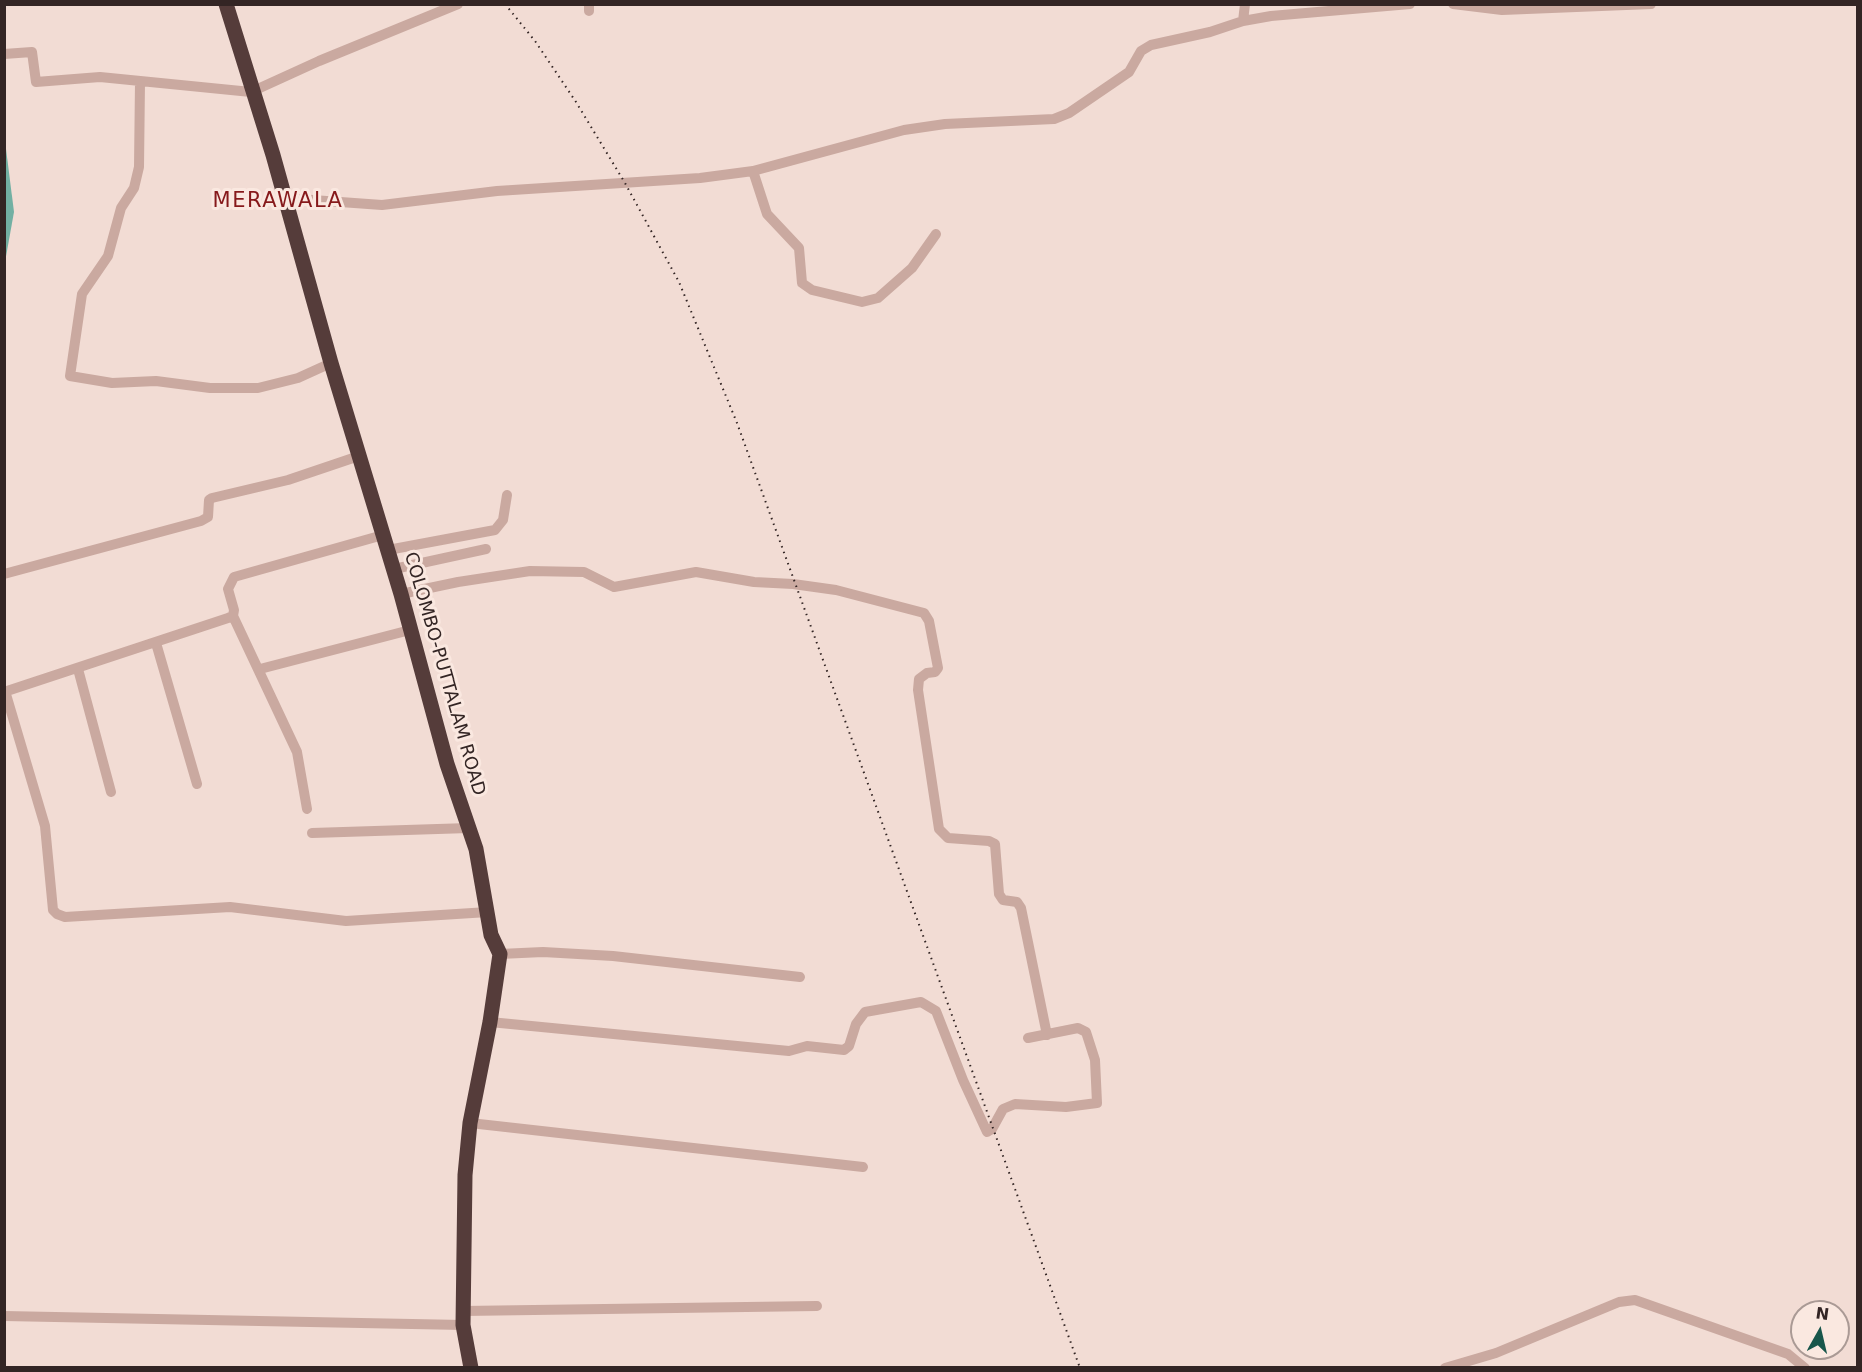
<!DOCTYPE html>
<html>
<head>
<meta charset="utf-8">
<style>
  body { margin:0 }
  #map { position:relative; width:1862px; height:1372px; overflow:hidden; background:#f2dcd4; font-family:"DejaVu Sans",sans-serif }
  canvas { display:block }
  .frame { position:absolute; inset:0; border:6px solid #332524; pointer-events:none }
  .north { position:absolute; left:1790px; top:1300px; width:60px; height:60px; box-sizing:border-box; background:#fae8e0; border:2px solid #aa9a95; border-radius:50%; rotate:8deg; font-size:16px; font-weight:700; line-height:24px; text-align:center; color:#332524 }
  .north::after { content:''; display:block; margin:auto; width:21px; height:27px; background:#18564b; clip-path:polygon(50% 0,100% 100%,50% 72%,0 100%) }
</style>
</head>
<body>
<div id="map">
<canvas width="1862" height="1372"></canvas>
<div class="frame"></div>
<div class="north">N</div>
</div>
<script>
const context = document.querySelector('canvas').getContext('2d');
context.lineJoin = 'round';
function fill(path, color) { context.fillStyle = color; context.fill(path, 'evenodd'); }
const shape = rows => new Path2D(rows.map(r => 'M' + r).join(''));
function stroke(path, color, width, dash) { context.strokeStyle = color; context.lineWidth = width; context.lineCap = dash ? 'butt' : 'round'; context.setLineDash(dash || []); context.stroke(path); }
function write(font, color, halo, rows, align = 'center') {
  context.font = font + ' "DejaVu Sans",sans-serif'; context.lineWidth = 6; context.setLineDash([]); context.textBaseline = 'middle'; context.strokeStyle = halo; context.fillStyle = color; for (const [text, x, y, turn = 0] of rows) {
    context.save(); context.translate(x, y); context.rotate((+turn || 0) * Math.PI / 180); context.textAlign = isNaN(turn) ? turn : align; if (halo) context.strokeText(text, 0, 0); context.fillText(text, 0, 0); context.restore();
  }
}
fill(shape([
  [5,141,14,212,5,262,4,262]
]), '#72b0a3');
stroke(shape([
  [1453,4,1502,10,1651,4],
  [589,11,589,4],
  [1243,21,1245,4],
  [4,54,32,52,36,82,100,77,251,92,319,61,458,4],
  [140,82,139,167,134,188,121,208,108,256,82,294,70,376,112,383,156,381,210,388,258,388,298,378,331,363],
  [753,171,767,214,799,248,802,283,812,290,862,302,878,298,912,268,936,234],
  [285,198,382,205,497,191,700,178,753,171,904,130,945,124,1054,119,1069,113,1129,72,1141,51,1151,45,1210,32,1243,21,1271,16,1410,4],
  [388,550,495,530,503,520,507,495],
  [394,569,486,549],
  [4,574,201,521,208,517,209,500,212,498,288,480,359,456],
  [401,594,458,582,530,571,584,572,614,587,696,572,754,582,793,584,836,590,924,613,929,621,938,668,935,672,927,673,919,679,918,690,939,829,948,838,989,841,995,844,999,894,1003,900,1017,902,1021,908,1047,1035],
  [233,616,297,752,307,809],
  [156,643,197,784],
  [78,669,111,792],
  [260,669,410,630],
  [5,691,45,826,53,910,57,914,65,917,230,907,346,921,488,912],
  [4,692,228,618,233,616,234,610,228,589,234,577,383,535],
  [312,833,469,828],
  [500,954,543,952,613,956,800,977],
  [490,1022,768,1049,789,1051,807,1046,844,1050,849,1046,856,1024,865,1012,921,1002,936,1011,963,1080,987,1132,992,1129,1003,1109,1015,1104,1066,1107,1097,1103,1095,1060,1086,1032,1078,1028,1028,1038],
  [470,1123,863,1167],
  [463,1311,817,1306],
  [4,1316,463,1325],
  [1445,1368,1496,1353,1619,1302,1635,1300,1788,1354,1805,1368]
]), '#caa9a0', 10);
stroke(shape([
  [226,4,273,155,331,363,401,594,447,764,476,849,491,935,500,954,490,1022,470,1123,465,1175,463,1325,471,1368]
]), '#553c3a', 15);
stroke(shape([
  [505,4,535,41,576,102,625,183,679,282,737,423,1080,1368]
]), '#332524', 2, [1.5, 4.5]);
write('18px', '#332524', '#fae8e0', [
  ["COLOMBO-PUTTALAM ROAD",444,674,74]
]);
context.letterSpacing = '1.5px';
write('21px', '#86191b', '#fae8e0', [
  ["MERAWALA",278,202]
]);
context.letterSpacing = '0px';
</script>
</body>
</html>
